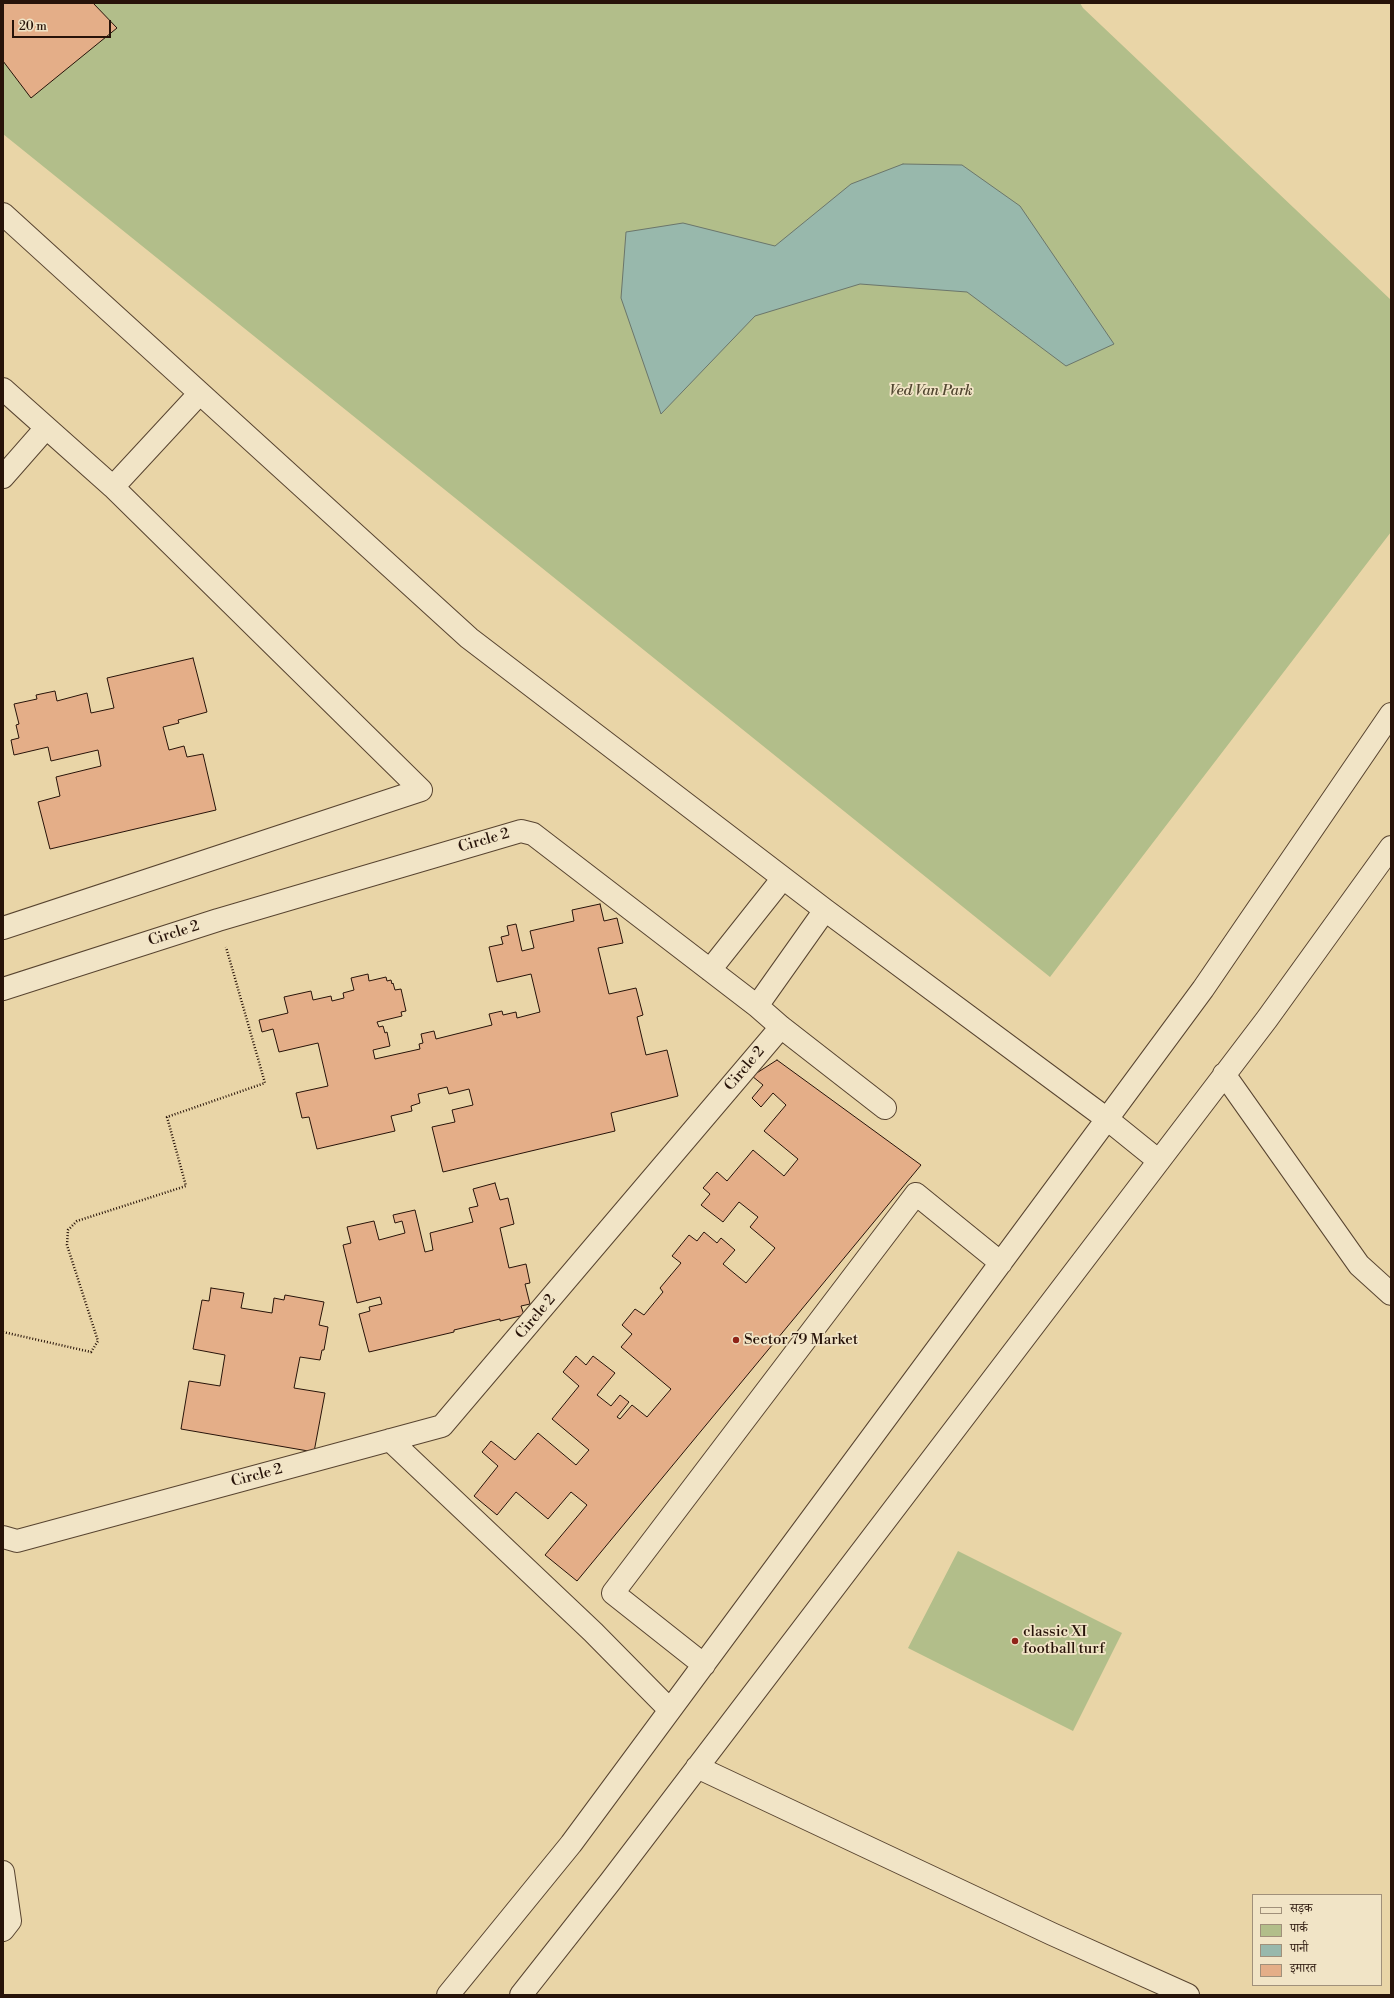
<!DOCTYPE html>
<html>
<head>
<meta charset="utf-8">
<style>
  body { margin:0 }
  #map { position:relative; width:1394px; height:1998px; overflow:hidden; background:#e9d5a7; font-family:"Libre Bodoni","Noto Serif Devanagari",serif }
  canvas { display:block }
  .frame { position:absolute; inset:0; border:4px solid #271309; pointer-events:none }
  .legend { position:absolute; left:1252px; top:1894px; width:130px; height:92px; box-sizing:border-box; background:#f1e4c6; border:1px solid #a0907a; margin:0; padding:5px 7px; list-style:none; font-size:12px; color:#271309 }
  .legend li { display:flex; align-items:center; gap:8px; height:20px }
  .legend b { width:20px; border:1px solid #a0907a }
  .scale { position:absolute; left:12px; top:20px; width:99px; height:18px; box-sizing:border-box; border:2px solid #271309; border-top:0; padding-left:5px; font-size:12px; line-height:14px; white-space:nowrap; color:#271309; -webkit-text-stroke:3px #f1e4c6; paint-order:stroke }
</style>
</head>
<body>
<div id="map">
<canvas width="1394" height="1998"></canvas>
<div class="frame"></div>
<ul class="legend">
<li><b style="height:5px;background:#f1e4c6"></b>सड़क</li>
<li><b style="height:11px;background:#b2be8a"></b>पार्क</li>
<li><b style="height:11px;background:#98b8ac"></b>पानी</li>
<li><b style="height:11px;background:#e4ae88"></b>इमारत</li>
</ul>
<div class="scale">20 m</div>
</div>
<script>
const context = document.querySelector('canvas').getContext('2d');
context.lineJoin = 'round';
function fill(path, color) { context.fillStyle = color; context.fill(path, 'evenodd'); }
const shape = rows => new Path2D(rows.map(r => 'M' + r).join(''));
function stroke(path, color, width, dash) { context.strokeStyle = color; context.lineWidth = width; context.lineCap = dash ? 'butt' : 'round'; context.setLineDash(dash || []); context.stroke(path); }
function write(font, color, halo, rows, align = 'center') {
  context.font = font + ' "Libre Bodoni",serif'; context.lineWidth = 3.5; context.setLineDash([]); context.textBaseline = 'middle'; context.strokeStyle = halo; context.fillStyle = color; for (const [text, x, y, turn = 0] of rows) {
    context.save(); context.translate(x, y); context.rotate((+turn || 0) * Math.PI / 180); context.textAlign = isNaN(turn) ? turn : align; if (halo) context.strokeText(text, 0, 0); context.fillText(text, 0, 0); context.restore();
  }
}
fill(shape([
  [3,3,1080,3,1083,8,1391,300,1391,532,1050,977,3,134],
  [958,1551,1122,1633,1073,1731,908,1648]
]), '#b2be8a');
const water = shape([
  [903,164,962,165,1020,206,1114,344,1066,366,967,292,860,284,755,316,661,414,621,298,626,232,683,223,775,246,851,184,903,164]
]);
fill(water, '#98b8ac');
stroke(water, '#6b766b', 1);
const building = shape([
  [3,3,93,3,117,28,31,98,3,61,3,3],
  [193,658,207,712,178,720,179,723,163,727,169,750,184,746,187,757,203,754,216,810,50,849,38,802,60,796,56,777,101,766,98,750,51,761,48,747,14,755,11,740,19,738,16,725,19,724,14,704,37,699,36,695,55,691,57,701,87,693,91,713,114,708,107,678,193,658],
  [600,904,604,921,617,918,623,943,598,948,609,994,636,988,643,1015,637,1017,646,1055,667,1050,678,1096,611,1113,615,1131,443,1172,432,1127,455,1122,452,1110,473,1105,469,1089,449,1094,447,1087,418,1094,420,1103,411,1106,412,1111,391,1116,395,1131,317,1149,309,1117,302,1118,296,1093,328,1086,318,1043,279,1052,273,1029,262,1032,259,1020,288,1013,284,997,311,991,313,1000,331,996,332,1001,344,998,343,993,354,990,351,978,368,974,369,981,386,977,387,981,391,980,392,984,393,983,395,990,401,989,406,1011,401,1012,402,1016,377,1022,379,1027,383,1026,385,1033,387,1032,390,1046,373,1050,375,1059,420,1049,419,1044,423,1043,421,1034,434,1031,436,1039,492,1025,489,1014,502,1011,503,1015,516,1012,517,1018,540,1012,531,974,497,982,489,947,503,944,501,937,509,935,507,926,516,924,522,951,534,948,530,931,574,921,572,910,600,904],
  [777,1060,921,1165,577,1581,545,1555,587,1505,571,1492,548,1519,516,1492,497,1515,474,1496,498,1466,482,1452,491,1441,515,1460,538,1433,576,1465,589,1450,552,1419,579,1386,563,1372,576,1356,586,1365,593,1356,615,1373,597,1395,611,1406,620,1395,629,1402,617,1417,620,1419,632,1405,647,1417,671,1389,621,1347,632,1334,622,1325,635,1309,644,1315,663,1292,660,1288,681,1263,672,1256,689,1235,697,1241,704,1232,717,1243,721,1238,735,1250,723,1264,746,1283,775,1248,750,1227,758,1217,739,1202,723,1222,701,1205,710,1194,703,1188,717,1172,727,1181,753,1150,784,1176,798,1159,764,1131,786,1105,773,1093,761,1107,752,1098,763,1085,752,1076,777,1060],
  [495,1183,500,1200,508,1198,514,1224,500,1228,509,1268,526,1264,530,1283,525,1284,530,1304,521,1306,524,1315,500,1321,500,1319,454,1330,454,1332,369,1352,359,1314,370,1311,369,1307,382,1304,380,1297,357,1303,343,1245,351,1243,347,1227,374,1221,379,1240,405,1233,402,1221,395,1223,393,1215,415,1210,425,1252,433,1250,430,1233,473,1222,469,1208,478,1206,473,1189,495,1183],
  [211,1288,244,1293,241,1308,272,1313,274,1298,284,1300,285,1295,324,1302,319,1325,328,1327,324,1350,322,1350,320,1360,300,1357,294,1388,325,1393,314,1452,181,1429,189,1381,220,1386,225,1355,193,1349,202,1300,209,1301,211,1288]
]);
fill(building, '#e4ae88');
stroke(building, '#271309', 1);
const minor = shape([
  [3,214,469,638,825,910,1107,1119,1159,1161],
  [3,389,113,487,421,790,3,928],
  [3,477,46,428],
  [113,487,200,393],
  [710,970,783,878],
  [3,989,218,920,521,831,533,834,757,1006,781,1027,885,1108],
  [757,1006,825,910],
  [1224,1074,1359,1265,1391,1294],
  [390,1440,593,1632,670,1710],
  [3,1537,17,1541,442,1426,781,1027],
  [704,1665,613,1593,916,1194,1001,1263],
  [697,1767,1052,1934,1188,1995],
  [3,1872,10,1921,3,1930],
  [448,1995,571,1844,1107,1119,1203,989,1391,714],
  [521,1995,610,1882,1267,1019,1391,847]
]);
stroke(minor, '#584430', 24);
stroke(shape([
  [3,1332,91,1352,98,1341,67,1245,68,1230,77,1221,186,1186,167,1117,265,1083,226,947]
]), '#271309', 2.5, [1, 2]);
stroke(minor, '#f1e4c6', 22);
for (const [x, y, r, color] of [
  [736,1340,4,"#8f2418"],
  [1015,1641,4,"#8f2418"]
]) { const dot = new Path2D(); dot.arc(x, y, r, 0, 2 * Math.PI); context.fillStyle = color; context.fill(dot); stroke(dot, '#f1e4c6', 1.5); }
write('italic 15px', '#514630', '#f1e4c6', [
  ["Ved Van Park",931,391]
]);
write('15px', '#271309', '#f1e4c6', [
  ["Circle 2",484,841,-16],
  ["Circle 2",174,934,-18],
  ["Circle 2",745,1069,-50],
  ["Circle 2",536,1317,-50],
  ["Circle 2",257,1476,-15]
]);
write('15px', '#271309', '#f1e4c6', [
  ["Sector 79 Market",744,1340],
  ["classic XI",1023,1632],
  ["football turf",1023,1649]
], 'left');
</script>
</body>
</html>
